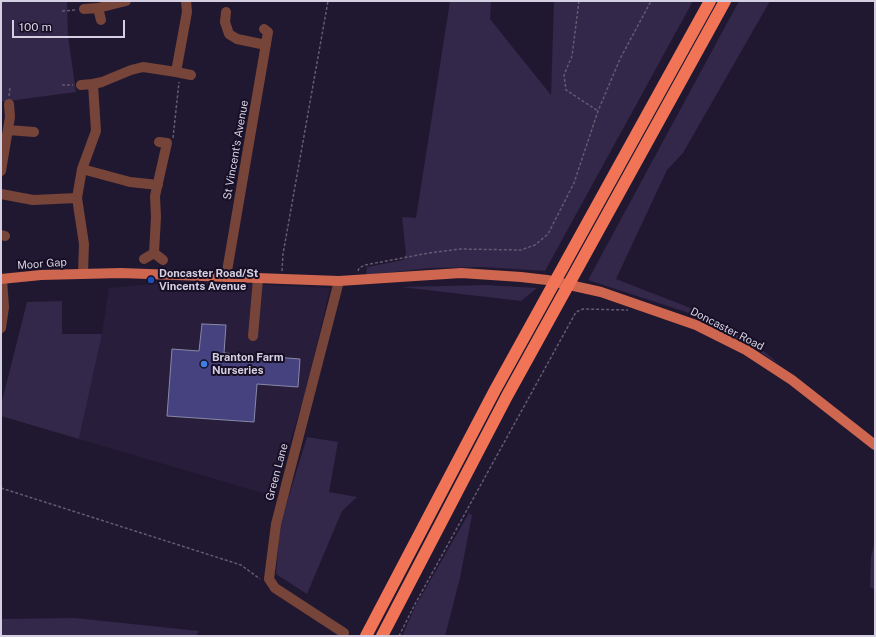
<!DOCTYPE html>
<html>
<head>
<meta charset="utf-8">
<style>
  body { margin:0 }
  #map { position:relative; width:876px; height:637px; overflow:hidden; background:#201830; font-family:"Public Sans",sans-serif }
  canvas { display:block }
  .frame { position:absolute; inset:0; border:2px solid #d5d0e1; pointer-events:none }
  .scale { position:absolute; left:12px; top:20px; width:113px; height:18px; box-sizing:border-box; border:2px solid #d5d0e1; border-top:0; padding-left:5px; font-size:12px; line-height:14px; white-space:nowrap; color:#d5d0e1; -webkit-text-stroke:3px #170f26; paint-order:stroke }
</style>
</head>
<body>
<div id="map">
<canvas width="876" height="637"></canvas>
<div class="frame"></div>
<div class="scale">100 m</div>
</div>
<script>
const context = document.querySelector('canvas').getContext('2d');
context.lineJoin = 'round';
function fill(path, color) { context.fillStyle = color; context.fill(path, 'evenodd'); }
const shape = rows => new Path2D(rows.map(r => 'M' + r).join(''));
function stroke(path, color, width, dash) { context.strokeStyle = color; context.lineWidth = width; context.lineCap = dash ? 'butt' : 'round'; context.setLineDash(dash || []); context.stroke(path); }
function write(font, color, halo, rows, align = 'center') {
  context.font = font + ' "Public Sans",sans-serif'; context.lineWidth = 4; context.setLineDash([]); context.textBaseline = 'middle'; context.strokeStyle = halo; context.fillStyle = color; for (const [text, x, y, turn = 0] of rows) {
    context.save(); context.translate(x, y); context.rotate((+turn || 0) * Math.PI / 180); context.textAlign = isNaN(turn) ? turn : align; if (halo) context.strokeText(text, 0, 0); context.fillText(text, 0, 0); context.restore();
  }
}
fill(shape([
  [185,281,330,288,305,394,273,496,79,439,102,334,109,288]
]), '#281e3c');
fill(shape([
  [1,1,67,1,68,36,76,92,1,102],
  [450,1,491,1,490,19,551,95,554,1,693,1,545,271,483,267,430,268,366,275,367,267,403,260,406,254,402,217,416,218],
  [739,1,770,1,683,153,667,170,616,279,693,309,753,342,780,365,748,344,686,312,588,280],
  [486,285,537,288,521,301,401,287],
  [62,301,62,334,102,334,79,439,1,416,1,405,27,302],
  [307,437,338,442,329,492,357,497,342,511,307,594,276,574,280,525],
  [469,513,472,515,460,578,445,636,402,636,415,607],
  [875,541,875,590,870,587,871,557],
  [75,618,199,631,196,636,1,636,1,619]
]), '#33274a');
const building = shape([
  [202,324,226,325,224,353,300,359,298,387,257,384,254,422,167,416,172,349,199,351,202,324]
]);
fill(building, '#46417f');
stroke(building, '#8889a8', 1);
stroke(shape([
  [579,1,572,56,564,75,566,90,598,111],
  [62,11,76,10],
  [62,85,73,85],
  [9,96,10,88],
  [173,138,179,82],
  [282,271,283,254,328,1],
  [358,271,359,268,365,265,429,253,460,249,521,250,535,245,548,234,574,183,598,111,620,59,651,1],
  [1,488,241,565,260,579],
  [399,636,414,606,576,312,583,309,628,310]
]), '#625b71', 1.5, [3, 2]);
stroke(shape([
  [98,8,101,20],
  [84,9,98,8,126,1],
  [226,12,225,22,229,34,237,39,266,45],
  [176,72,191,75],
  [81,85,93,84],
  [8,130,34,132],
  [82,169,130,182,158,185],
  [1,171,10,117,9,104],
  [1,194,33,200,77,198],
  [1,235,5,236],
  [154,253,163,260],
  [144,259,154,253,156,217,155,196,167,143,159,142],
  [83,273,84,244,77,198,82,169,96,131,93,84,102,82,131,70,143,67,176,72,187,12,186,1],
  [226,277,268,32,264,29],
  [339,281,276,524,269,579,275,588,344,633],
  [1,328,4,307,2,279],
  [253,336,258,279]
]), '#764438', 10);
stroke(shape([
  [1,279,41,275,121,273,339,281,461,273,521,277,547,280,601,292,696,325,746,350,792,380,875,445]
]), '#cf664f', 10);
stroke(shape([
  [366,636,495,390,710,1],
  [382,636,507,396,725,1]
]), '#f27457', 12);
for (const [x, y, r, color] of [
  [151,280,4,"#1a4fb4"],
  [204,364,4,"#3f7fe0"]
]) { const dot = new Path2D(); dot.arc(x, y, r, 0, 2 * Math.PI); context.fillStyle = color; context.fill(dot); stroke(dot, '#170f26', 1.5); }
write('11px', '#d5d0e1', '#170f26', [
  ["St Vincent's Avenue",236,150,-80],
  ["Moor Gap",42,264,-4],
  ["Doncaster Road",727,329,27],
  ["Green Lane",277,472,-75]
]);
write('bold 11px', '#d5d0e1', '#170f26', [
  ["Doncaster Road/St",159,274],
  ["Vincents Avenue",159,287],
  ["Branton Farm",212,358],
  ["Nurseries",212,371]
], 'left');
</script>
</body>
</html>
